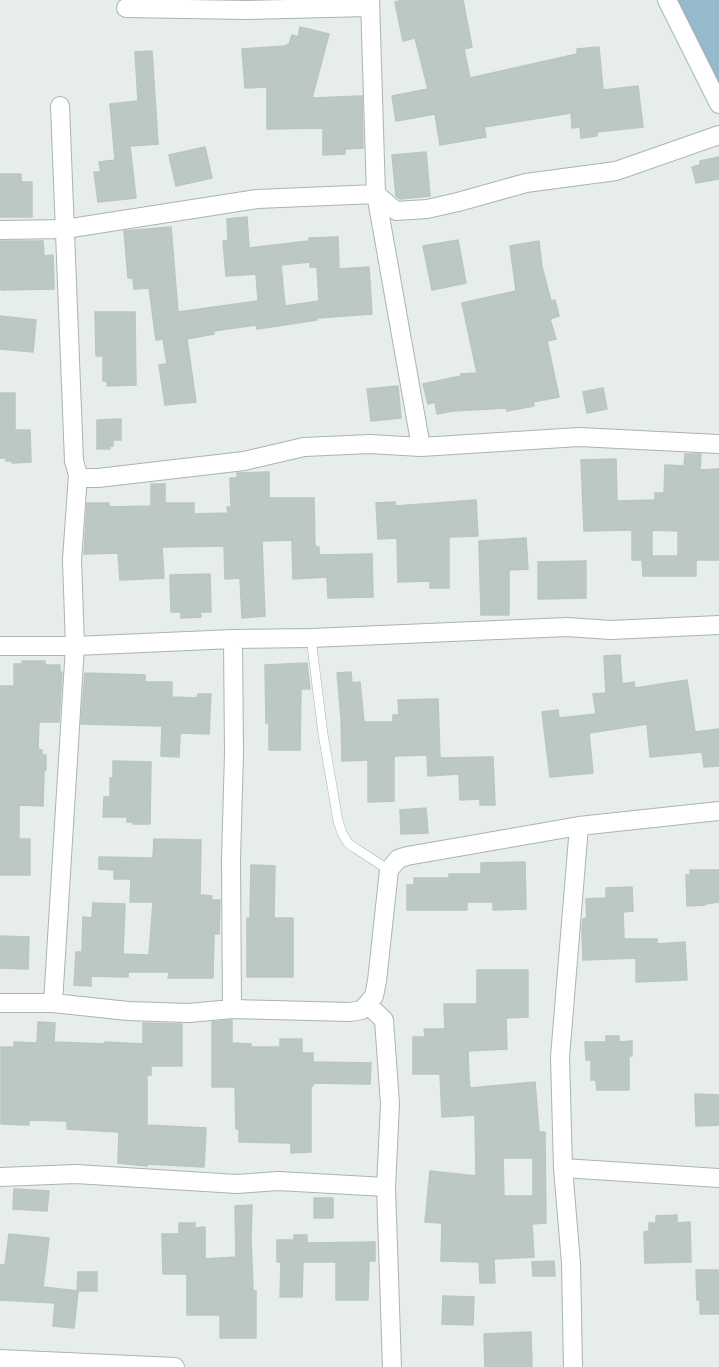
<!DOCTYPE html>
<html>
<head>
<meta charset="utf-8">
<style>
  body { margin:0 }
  canvas { display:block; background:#e6edeb }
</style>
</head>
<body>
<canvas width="719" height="1367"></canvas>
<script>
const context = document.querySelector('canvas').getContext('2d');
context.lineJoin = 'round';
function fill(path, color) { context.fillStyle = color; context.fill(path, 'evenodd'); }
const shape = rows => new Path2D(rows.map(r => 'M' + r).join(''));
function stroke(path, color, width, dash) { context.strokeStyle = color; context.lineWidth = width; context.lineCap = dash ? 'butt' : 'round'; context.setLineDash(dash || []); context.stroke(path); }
fill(shape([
  [661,0,719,0,719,114,695,67]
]), '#95bacb');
const building = shape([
  [402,0,463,0,472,47,464,49,470,78,577,54,577,49,599,47,603,90,638,86,643,127,597,132,597,136,581,138,580,127,572,128,571,113,484,127,486,137,440,145,435,114,396,121,392,96,428,89,415,38,403,41,395,2,402,0],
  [300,27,329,34,312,98,362,96,363,148,345,149,345,154,323,155,323,128,267,129,267,87,245,88,242,49,286,46,286,45,289,45,292,35,298,37,300,27],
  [152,51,158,144,130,146,136,198,98,202,94,172,101,172,99,162,115,160,110,104,138,101,135,52,152,51],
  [205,147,212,178,176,186,169,155,205,147],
  [426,152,430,196,400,199,396,196,392,155,426,152],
  [719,157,719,179,696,183,692,167,700,165,700,161,719,157],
  [0,174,21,174,21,182,32,182,32,217,0,217,0,174],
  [247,217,249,248,309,241,309,238,338,237,339,269,369,267,372,314,317,318,317,320,257,329,256,325,213,331,214,334,187,339,196,402,165,405,159,365,167,364,163,339,156,340,149,288,134,289,133,278,128,278,124,231,171,227,178,312,258,301,256,274,226,276,223,241,228,241,227,219,247,217],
  [310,262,310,267,317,267,319,301,285,306,281,265,310,262],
  [458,240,466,283,432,290,423,246,458,240],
  [0,241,43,241,44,256,53,255,54,289,1,290,0,241],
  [539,241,542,267,551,301,555,300,559,316,550,319,556,339,547,341,559,397,533,402,534,406,507,411,507,408,453,411,437,414,435,402,428,404,423,384,461,376,461,374,477,373,462,303,516,291,510,246,539,241],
  [95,312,135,312,136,385,107,386,107,381,103,381,103,356,96,356,95,312],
  [0,316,36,320,33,352,0,349,0,316],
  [398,386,401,418,371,421,367,389,398,386],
  [603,388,607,409,587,413,583,392,603,388],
  [0,393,15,393,15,430,30,430,31,462,12,463,12,461,6,461,6,458,0,458,0,393],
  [121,419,121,440,113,440,113,446,110,446,110,449,97,449,97,420,121,419],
  [685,454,701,454,700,470,719,469,719,560,696,560,696,576,643,576,642,560,632,560,632,530,584,531,581,460,616,459,617,501,655,500,655,493,664,493,665,465,684,466,685,454],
  [652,530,678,531,678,556,652,556,652,530],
  [269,472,269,498,314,498,315,547,319,547,319,555,372,554,373,597,328,598,327,577,293,579,292,540,262,541,265,616,242,618,240,578,225,579,224,546,162,547,164,578,120,580,118,553,84,554,87,503,109,503,109,507,151,506,151,484,165,484,165,503,194,503,194,514,228,513,227,507,231,507,230,478,237,478,237,473,269,472],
  [476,500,478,536,449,537,449,588,430,588,430,581,398,582,397,538,378,539,376,503,395,502,396,506,476,500],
  [526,538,528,569,509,570,509,615,481,615,479,541,526,538],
  [586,561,586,598,538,599,538,562,586,561],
  [210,574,211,612,200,612,201,617,181,618,181,612,171,612,170,575,210,574],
  [620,655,622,684,634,682,635,688,687,680,695,732,719,729,719,766,704,767,702,752,650,757,647,724,589,733,593,773,550,777,542,712,558,710,559,718,596,714,593,694,606,693,604,656,620,655],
  [22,661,45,661,45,665,60,665,60,672,62,672,59,722,39,722,38,749,42,750,42,755,46,755,46,770,44,770,43,806,19,805,19,839,30,839,30,875,0,875,0,686,14,686,14,664,22,664,22,661],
  [307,663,310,689,301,689,300,750,269,750,269,723,266,723,265,665,307,663],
  [351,672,352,683,360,682,364,722,393,722,393,715,399,715,398,700,438,699,440,758,493,757,495,805,480,805,480,799,460,800,459,774,428,776,427,755,394,756,394,801,368,802,368,760,342,761,341,718,337,673,351,672],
  [85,673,145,675,145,682,172,682,172,697,197,698,198,694,211,694,209,734,180,733,179,757,161,756,162,726,81,724,85,673],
  [113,761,151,762,150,824,133,824,133,822,127,822,127,817,103,817,104,797,110,797,110,778,113,778,113,761],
  [426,808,428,833,401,834,400,810,426,808],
  [154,839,201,840,200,895,212,896,211,900,220,900,219,934,214,934,213,978,168,978,169,972,128,972,128,977,91,976,91,986,74,985,76,952,82,952,83,917,92,918,93,903,125,904,123,954,149,955,153,902,130,902,131,879,114,879,114,870,99,869,99,857,153,858,154,839],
  [525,862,526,909,493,910,493,902,467,902,467,910,407,910,407,885,414,885,414,878,449,878,449,874,481,874,481,863,525,862],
  [251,865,275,866,274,918,293,918,293,977,247,977,247,918,250,918,251,865],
  [690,870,719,870,719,902,705,904,705,905,687,906,686,875,690,875,690,870],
  [632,887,633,911,623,912,624,939,657,939,657,944,685,942,687,980,636,982,636,958,583,960,582,928,583,919,587,918,586,899,606,898,606,888,632,887],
  [0,936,29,937,28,969,0,968,0,936],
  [477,970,528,970,528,1017,506,1018,507,1049,468,1051,469,1078,470,1088,535,1082,539,1132,545,1132,546,1223,532,1224,534,1257,494,1259,495,1283,480,1283,479,1262,441,1261,442,1223,425,1222,430,1171,476,1176,475,1115,442,1117,440,1074,413,1074,413,1037,425,1037,424,1029,445,1029,444,1004,477,1004,477,970],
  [503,1158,533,1158,533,1196,504,1196,503,1158],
  [232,1020,232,1043,251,1044,251,1047,280,1047,280,1039,302,1039,302,1053,313,1053,313,1062,371,1063,370,1084,313,1083,313,1086,311,1086,311,1152,291,1153,291,1143,239,1142,239,1129,236,1129,235,1087,212,1087,212,1022,232,1020],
  [38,1022,55,1023,54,1042,105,1044,105,1042,143,1044,143,1023,182,1024,182,1066,151,1066,151,1075,147,1075,147,1125,206,1128,204,1167,147,1164,147,1166,118,1163,119,1132,67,1129,67,1121,29,1120,29,1125,1,1124,1,1047,14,1047,14,1042,37,1043,38,1022],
  [606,1036,619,1036,619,1042,632,1041,632,1056,629,1056,629,1090,597,1090,596,1080,591,1080,591,1060,586,1060,585,1042,606,1042,606,1036],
  [695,1094,719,1095,719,1125,696,1126,695,1094],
  [14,1189,49,1191,47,1211,13,1209,14,1189],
  [314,1198,333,1198,333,1218,314,1218,314,1198],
  [252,1205,251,1238,253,1291,256,1291,256,1338,220,1338,220,1315,187,1315,187,1274,163,1274,162,1234,179,1234,179,1223,195,1223,195,1228,205,1227,205,1259,236,1257,235,1206,252,1205],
  [677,1215,677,1223,690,1222,691,1262,645,1263,644,1232,649,1231,649,1223,656,1223,656,1216,677,1215],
  [9,1234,49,1238,43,1287,78,1291,74,1328,53,1326,55,1303,0,1300,0,1265,5,1265,9,1234],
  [294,1235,307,1235,307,1243,375,1242,375,1261,369,1261,368,1300,336,1300,336,1262,303,1262,302,1297,280,1297,281,1262,277,1262,277,1240,294,1240,294,1235],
  [554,1261,555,1276,533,1276,532,1262,554,1261],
  [696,1270,718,1270,719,1314,700,1314,700,1300,697,1300,696,1270],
  [78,1272,97,1272,97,1291,77,1291,78,1272],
  [443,1296,474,1297,473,1325,442,1324,443,1296],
  [531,1332,532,1367,485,1367,484,1334,531,1332]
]);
fill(building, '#bcc8c5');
stroke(building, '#b9c6c3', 1.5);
const lane = shape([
  [311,638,323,734,338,821,342,833,348,843,355,848,389,870]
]);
const street = shape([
  [370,0,376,194,421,447],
  [667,0,719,104],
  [126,8,247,10,368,7],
  [0,230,65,229,257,199,376,194,396,211,427,209,458,202,526,183,616,171,719,135],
  [78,475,83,478,98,478,244,461,304,447,370,444,421,447,579,437,719,444],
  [0,646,75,646,233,639,311,638,567,627,611,630,719,625],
  [0,1003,53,1003,128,1011,189,1013,232,1009,350,1012,362,1010,374,996,377,981,389,870,398,859,407,856,579,826,719,811],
  [53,1003,75,646,72,560,78,475,74,461,60,106],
  [368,1005,384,1020,390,1104,386,1187,392,1367],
  [232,1009,231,859,234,753,233,639],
  [563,1168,719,1178],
  [0,1177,76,1174,237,1184,278,1181,386,1187],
  [0,1359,175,1367],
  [573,1367,571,1263,563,1168,560,1057,579,826]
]);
stroke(lane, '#a9b5b3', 10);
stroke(street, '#a9b5b3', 20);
stroke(lane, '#fff', 9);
stroke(street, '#fff', 18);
</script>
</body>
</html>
